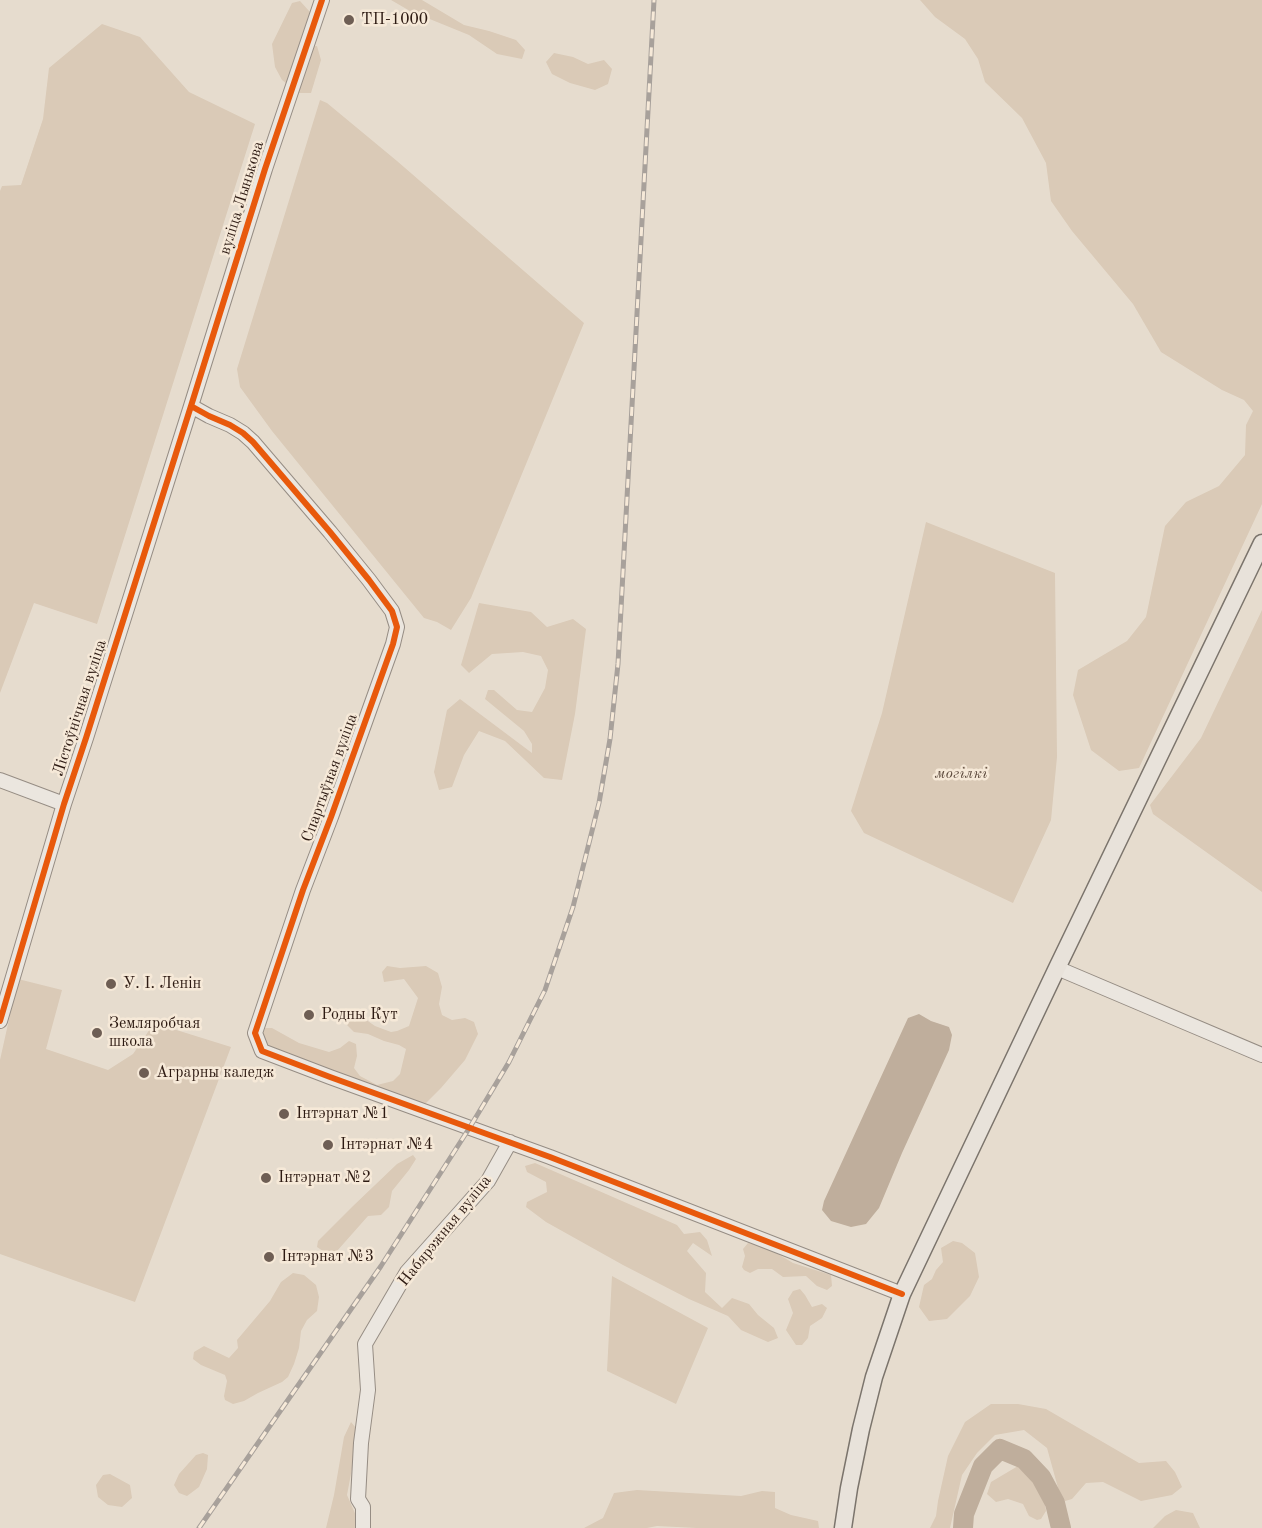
<!DOCTYPE html>
<html>
<head>
<meta charset="utf-8">
<style>
  body { margin:0 }
  canvas { display:block; background:#e6dcce }
</style>
</head>
<body>
<canvas width="1262" height="1528"></canvas>
<script>
const context = document.querySelector('canvas').getContext('2d');
context.lineJoin = 'round';
function fill(path, color) { context.fillStyle = color; context.fill(path, 'evenodd'); }
const shape = rows => new Path2D(rows.map(r => 'M' + r).join(''));
function stroke(path, color, width, dash) { context.strokeStyle = color; context.lineWidth = width; context.lineCap = dash ? 'butt' : 'round'; context.setLineDash(dash || []); context.stroke(path); }
function write(font, color, halo, rows, align = 'center') {
  context.font = font + ' "Old Standard TT",serif'; context.lineWidth = 5; context.setLineDash([]); context.textBaseline = 'middle'; context.strokeStyle = halo; context.fillStyle = color; for (const [text, x, y, turn = 0] of rows) {
    context.save(); context.translate(x, y); context.rotate((+turn || 0) * Math.PI / 180); context.textAlign = isNaN(turn) ? turn : align; if (halo) context.strokeText(text, 0, 0); context.fillText(text, 0, 0); context.restore();
  }
}
fill(shape([
  [391,0,422,0,464,25,489,31,516,40,525,50,522,59,497,54,469,35,410,11],
  [920,0,1262,0,1262,504,1139,768,1119,771,1091,750,1073,695,1078,670,1127,641,1146,617,1165,526,1186,502,1219,486,1245,455,1246,425,1253,411,1244,400,1222,390,1161,352,1133,304,1072,231,1051,201,1046,163,1022,118,985,82,978,59,965,39,935,17],
  [300,1,310,12,287,84,282,80,275,67,272,44,292,3],
  [102,24,140,37,189,92,255,124,97,624,34,603,0,693,0,191,2,186,21,185,43,119,49,68],
  [317,46,321,60,311,93,297,93,309,47],
  [554,53,573,57,588,64,604,60,612,69,608,84,595,90,570,83,552,74,546,62],
  [320,100,327,103,397,161,584,323,471,598,451,630,437,622,424,618,272,431,240,387,237,369],
  [926,522,1055,573,1057,757,1051,820,1013,903,864,833,851,811,882,713],
  [479,603,531,612,547,627,573,619,586,629,575,714,562,780,544,778,505,741,479,731,464,755,452,787,439,790,434,772,447,710,460,699,532,753,532,744,524,731,485,699,488,690,494,690,517,710,532,712,545,688,548,670,541,656,523,652,492,654,469,673,461,665],
  [1262,610,1262,892,1153,814,1150,805,1201,738],
  [387,966,400,968,426,966,438,973,442,987,439,1004,442,1015,452,1020,465,1018,474,1022,478,1034,465,1060,441,1088,426,1103,411,1102,268,1048,261,1041,265,1028,272,1028,299,1043,329,1052,340,1048,349,1041,356,1044,357,1056,354,1068,360,1076,377,1085,393,1081,400,1074,406,1049,399,1045,384,1041,368,1034,354,1032,347,1025,353,1017,362,1017,375,1026,391,1032,397,1031,409,1026,418,998,404,979,384,982,382,972],
  [18,979,62,990,46,1049,108,1070,133,1054,154,1023,231,1047,135,1302,0,1254,0,1060],
  [413,1155,416,1159,409,1170,392,1191,389,1207,381,1215,368,1216,337,1251,326,1253,317,1247,318,1241,353,1206,397,1164],
  [535,1163,677,1225,684,1234,700,1232,707,1240,712,1256,693,1243,687,1251,706,1273,705,1292,722,1308,732,1298,749,1304,758,1315,774,1328,778,1338,768,1342,741,1330,728,1316,689,1299,623,1265,546,1222,526,1207,527,1202,547,1192,546,1182,527,1172,525,1166],
  [953,1241,962,1243,975,1253,979,1277,970,1296,947,1319,929,1321,919,1307,924,1285,932,1279,936,1270,943,1262,941,1248],
  [748,1243,763,1245,793,1263,831,1275,832,1286,827,1290,817,1286,806,1276,783,1277,772,1269,758,1269,750,1273,744,1270,742,1267,745,1256,743,1249],
  [293,1273,304,1275,316,1285,319,1297,317,1311,307,1320,301,1331,299,1348,294,1364,288,1377,282,1382,258,1393,244,1401,233,1404,225,1400,224,1396,227,1381,225,1375,201,1365,193,1359,194,1352,204,1346,229,1358,238,1348,237,1340,270,1301,281,1282],
  [612,1276,708,1328,676,1404,607,1371],
  [800,1289,805,1295,812,1307,822,1304,827,1308,822,1318,810,1326,808,1338,802,1345,796,1345,786,1330,793,1313,788,1299,793,1291],
  [991,1404,1018,1404,1046,1409,1139,1463,1166,1461,1175,1472,1182,1487,1172,1495,1141,1501,1103,1482,1086,1483,1072,1499,1065,1501,1060,1495,1047,1448,1024,1430,995,1435,977,1453,962,1475,950,1528,930,1528,936,1516,938,1501,948,1456,965,1422],
  [351,1422,356,1428,356,1447,347,1495,357,1518,358,1528,326,1528,334,1495,344,1437],
  [203,1453,208,1455,207,1469,199,1487,187,1496,179,1493,174,1485,179,1474,196,1455],
  [1018,1466,1027,1470,1044,1494,1046,1511,1041,1519,1037,1520,1029,1516,1023,1504,1008,1499,996,1502,987,1494,991,1482],
  [110,1474,130,1485,132,1498,122,1507,108,1505,98,1497,96,1485,103,1475],
  [637,1490,741,1496,762,1491,775,1492,775,1508,791,1515,818,1521,819,1528,697,1528,657,1526,647,1528,584,1528,603,1518,614,1493],
  [1176,1510,1193,1513,1200,1528,1153,1528,1165,1516]
]), '#dacab7');
fill(shape([
  [919,1014,931,1021,949,1027,952,1035,949,1050,902,1153,879,1208,866,1224,851,1227,831,1221,822,1210,824,1201,908,1018]
]), '#bfae9c');
stroke(shape([
  [963,1528,964,1514,983,1466,1000,1449,1024,1459,1041,1477,1055,1503,1061,1528]
]), '#bfae9c', 20);
const minor = shape([
  [191,406,209,416,230,425,243,433,253,442,330,532,369,580,392,611,397,627,393,644,331,817,303,890,255,1033,262,1051,330,1077,550,1157,902,1294],
  [0,780,64,804],
  [1057,968,1262,1055],
  [0,1021,64,804,86,738,191,406,265,169,322,0],
  [363,1528,363,1507,358,1499,361,1443,368,1390,365,1344,407,1272,488,1181,510,1142]
]);
const major = shape([
  [843,1528,849,1488,861,1429,874,1377,902,1294,1057,968,1262,543]
]);
stroke(minor, '#968d84', 16);
stroke(major, '#7b746c', 19);
stroke(minor, '#ebe6df', 14);
stroke(major, '#e8e2da', 16);
const rail = shape([
  [199,1528,381,1266,470,1127,509,1062,545,990,573,907,599,803,610,739,618,664,654,0]
]);
stroke(rail, '#a8a19b', 5);
stroke(rail, '#f6e9d8', 3, [9]);
stroke(shape([
  [191,406,209,416,230,425,243,433,253,442,330,532,369,580,392,611,397,627,393,644,331,817,303,890,255,1033,262,1051,330,1077,550,1157,902,1294],
  [0,1021,64,804,86,738,191,406,265,169,322,0]
]), '#e8590c', 6);
for (const [x, y, r, color] of [
  [349,20,6,"#6e5e54"],
  [111,984,6,"#6e5e54"],
  [309,1015,6,"#6e5e54"],
  [97,1033,6,"#6e5e54"],
  [144,1073,6,"#6e5e54"],
  [284,1114,6,"#6e5e54"],
  [328,1145,6,"#6e5e54"],
  [266,1178,6,"#6e5e54"],
  [269,1257,6,"#6e5e54"]
]) { const dot = new Path2D(); dot.arc(x, y, r, 0, 2 * Math.PI); context.fillStyle = color; context.fill(dot); stroke(dot, '#f6e9d8', 2); }
write('16px', '#2d1a12', '#f6e9d8', [
  ["ТП-1000",361,20],
  ["У. І. Ленін",123,984],
  ["Родны Кут",321,1015],
  ["Земляробчая",109,1024],
  ["школа",109,1042],
  ["Аграрны каледж",156,1073],
  ["Інтэрнат №1",296,1114],
  ["Інтэрнат №4",340,1145],
  ["Інтэрнат №2",278,1178],
  ["Інтэрнат №3",281,1257]
], 'left');
write('16px', '#2d1a12', '#f6e9d8', [
  ["вуліца Лынькова",242,198,-73],
  ["Лістоўнічная вуліца",80,708,-72],
  ["Спартыўная вуліца",330,778,-70],
  ["Набярэжная вуліца",445,1231,-51]
]);
write('italic 16px', '#5e4b3e', '#f6e9d8', [
  ["могілкі",961,774]
]);
</script>
</body>
</html>
